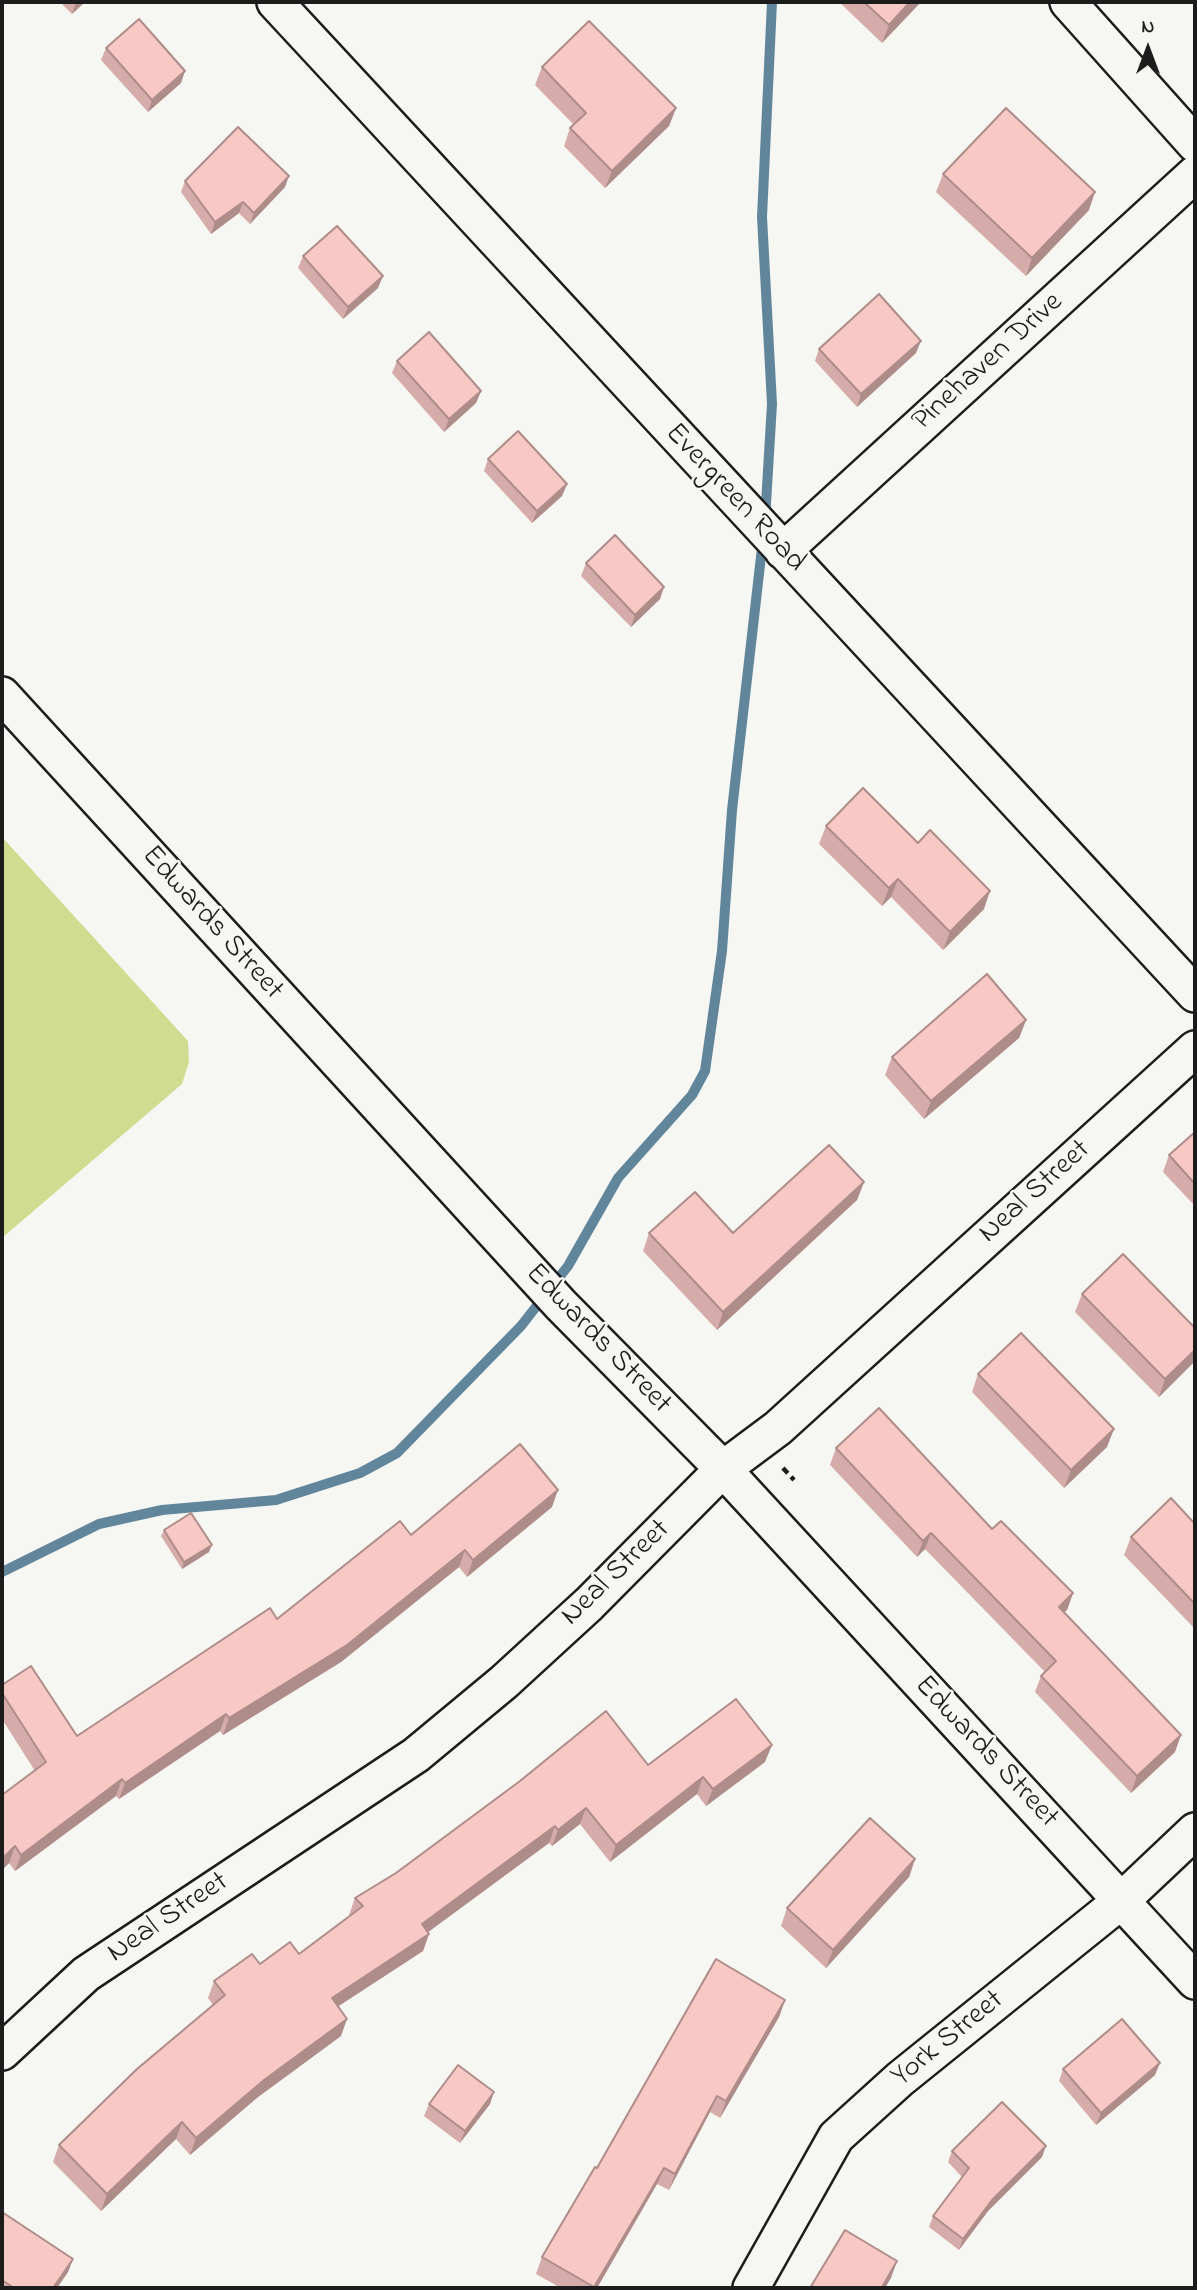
<!DOCTYPE html>
<html>
<head>
<meta charset="utf-8">
<style>
  body { margin:0 }
  #map { position:relative; width:1197px; height:2290px; overflow:hidden; background:#f6f6f2; font-family:"Indie Flower",sans-serif }
  canvas { display:block }
  .frame { position:absolute; inset:0; border:4px solid #1c1c1c; pointer-events:none }
  .north { position:absolute; left:1113px; top:14px; width:70px; height:70px; -webkit-text-stroke:5px #f6f6f2; paint-order:stroke; rotate:0deg; font-size:19px; font-weight:700; line-height:28px; text-align:center; color:#1c1c1c }
  .north::after { content:''; display:block; margin:auto; width:24px; height:32px; background:#1c1c1c; clip-path:polygon(50% 0,100% 100%,50% 72%,0 100%) }
</style>
</head>
<body>
<div id="map">
<canvas width="1197" height="2290"></canvas>
<div class="frame"></div>
<div class="north">N</div>
</div>
<script>
const context = document.querySelector('canvas').getContext('2d');
context.lineJoin = 'round';
function fill(path, color) { context.fillStyle = color; context.fill(path, 'evenodd'); }
const shape = rows => new Path2D(rows.map(r => 'M' + r).join(''));
function stroke(path, color, width, dash) { context.strokeStyle = color; context.lineWidth = width; context.lineCap = dash ? 'butt' : 'round'; context.setLineDash(dash || []); context.stroke(path); }
function write(font, color, halo, rows, align = 'center') {
  context.font = font + ' "Indie Flower",sans-serif'; context.lineWidth = 5; context.setLineDash([]); context.textBaseline = 'middle'; context.strokeStyle = halo; context.fillStyle = color; for (const [text, x, y, turn = 0] of rows) {
    context.save(); context.translate(x, y); context.rotate((+turn || 0) * Math.PI / 180); context.textAlign = isNaN(turn) ? turn : align; if (halo) context.strokeText(text, 0, 0); context.fillText(text, 0, 0); context.restore();
  }
}
fill(shape([
  [2,837,188,1041,189,1062,182,1084,2,1238]
]), '#d0dd90');
stroke(shape([
  [765,520,772,404,762,217,772,2],
  [2,1572,99,1524,162,1510,276,1500,360,1473,397,1453,521,1326,568,1266,618,1178,692,1095,705,1071,722,951,732,810,763,539]
]), '#61869b', 10);
const minor = shape([
  [275,2,1195,994],
  [1068,2,1195,144],
  [783,551,1195,174],
  [2,695,561,1305,723,1469,1195,1981],
  [2,2052,86,1974,416,1755,504,1682,589,1604,723,1469,778,1428,1195,1049],
  [751,2288,836,2137,900,2079,1121,1901,1195,1831]
]);
stroke(minor, '#1c1c1c', 40);
stroke(shape([
  [783,1468,794,1480]
]), '#1c1c1c', 4.5, [7, 5]);
stroke(minor, '#f6f6f2', 35);
fill(shape([
  [60,2,85,2,72,14],
  [839,2,921,2,882,43],
  [106,48,181,83,148,112,101,60],
  [542,67,676,108,669,126,605,188,564,146,570,128,574,125,535,85],
  [943,174,1089,210,1026,276,936,192],
  [185,181,285,187,250,224,239,213,211,234,181,192],
  [303,256,378,288,343,319,298,268],
  [819,349,916,353,857,407,815,361],
  [397,361,481,391,476,403,444,432,392,373],
  [488,459,567,484,562,496,532,523,484,471],
  [586,563,660,599,631,627,581,576],
  [826,826,984,909,943,950,891,897,882,906,819,844],
  [1026,1020,1019,1038,924,1119,885,1075,892,1057],
  [1195,1132,1195,1206,1163,1172,1169,1155],
  [864,1182,857,1200,717,1330,643,1251,649,1233,733,1233],
  [1082,1294,1195,1328,1195,1361,1159,1397,1075,1312],
  [978,1374,1107,1447,1064,1488,972,1392],
  [836,1448,992,1529,1073,1593,1067,1610,1064,1612,1175,1752,1131,1793,1035,1692,1041,1676,1045,1672,925,1549,917,1557,830,1465],
  [552,1507,467,1577,459,1567,341,1662,223,1735,220,1731,119,1799,116,1796,15,1871,9,1863,2,1870,2,1795,35,1771,2,1719,2,1685,77,1736,277,1619,411,1535],
  [1195,1524,1195,1629,1124,1555,1131,1537],
  [164,1530,209,1552,182,1569,161,1536],
  [765,1762,706,1806,697,1794,610,1862,580,1824,552,1846,549,1843,428,1932,429,1934,423,1951,338,2006,341,2036,258,2097,190,2155,176,2139,101,2211,53,2162,59,2145,213,2005,208,1998,214,1981,260,1964,299,1954,350,1916,349,1915,355,1898,648,1765],
  [915,1859,909,1877,826,1968,781,1926,787,1908],
  [785,2000,779,2017,720,2118,710,2112,669,2190,657,2184,597,2288,561,2288,536,2274,542,2257,597,2168],
  [1063,2069,1155,2075,1096,2125,1059,2081],
  [429,2104,490,2104,460,2143,424,2116],
  [952,2151,1042,2157,988,2211,959,2250,929,2227,933,2216,962,2177,948,2162],
  [2,2212,73,2259,68,2272,57,2288,2,2288]
]), '#d5aca9');
fill(shape([
  [76,2,85,2,72,14],
  [910,2,921,2,882,43,889,25],
  [185,71,181,83,148,112,152,100],
  [676,108,669,126,605,188,612,171],
  [289,176,285,187,250,224,254,213],
  [1095,192,1089,210,1026,276,1032,258],
  [243,202,239,213,211,234,215,222],
  [383,276,378,288,343,319,348,307],
  [921,341,916,353,857,407,861,394],
  [481,391,476,403,444,432,449,419],
  [567,484,562,496,532,523,537,511],
  [664,587,660,599,631,627,635,615],
  [898,879,891,897,882,906,889,888],
  [990,891,984,909,943,950,950,932],
  [1026,1020,1019,1038,924,1119,931,1101],
  [864,1182,857,1200,717,1330,723,1312],
  [1195,1350,1195,1361,1159,1397,1165,1379],
  [1114,1429,1107,1447,1064,1488,1071,1470],
  [558,1490,552,1507,467,1577,473,1560],
  [931,1533,925,1549,917,1557,923,1541],
  [212,1545,209,1552,182,1569,184,1562],
  [465,1550,459,1567,341,1662,223,1735,229,1718],
  [1073,1593,1067,1610,1053,1623,1059,1607],
  [226,1714,220,1731,119,1799,125,1783],
  [1181,1735,1175,1752,1131,1793,1137,1776],
  [772,1745,765,1762,706,1806,713,1789],
  [703,1777,697,1794,610,1862,616,1845],
  [122,1779,116,1796,15,1871,21,1855],
  [586,1808,580,1824,552,1846,558,1830],
  [555,1826,549,1843,416,1941,422,1924],
  [15,1846,9,1863,2,1870,2,1859],
  [915,1859,909,1877,826,1968,833,1950],
  [429,1934,423,1951,325,2015,332,1998],
  [785,2000,779,2017,720,2118,726,2101],
  [347,2019,341,2036,258,2097,190,2155,196,2138,264,2080],
  [1160,2063,1155,2075,1096,2125,1101,2113],
  [494,2092,490,2104,460,2143,465,2131],
  [717,2096,710,2112,669,2190,675,2174],
  [182,2122,176,2139,101,2211,107,2194],
  [1046,2146,1042,2157,988,2211,959,2250,963,2239,992,2200],
  [664,2168,657,2184,597,2288,594,2288],
  [73,2259,68,2272,57,2288,53,2288],
  [897,2261,891,2278,885,2288,881,2288]
]), '#ae8c89');
const building = shape([
  [864,2,910,2,889,25,864,2],
  [139,19,185,71,152,100,106,48,139,19],
  [589,21,676,108,612,171,570,128,586,113,542,67,589,21],
  [1006,108,1095,192,1032,258,943,174,1006,108],
  [238,127,289,176,254,213,243,202,215,222,185,181,238,127],
  [337,226,383,276,348,307,303,256,337,226],
  [879,294,921,341,861,394,819,349,879,294],
  [429,332,481,391,449,419,397,361,429,332],
  [518,431,567,484,537,511,488,459,518,431],
  [615,535,664,587,635,615,586,563,615,535],
  [863,788,918,843,930,830,990,891,950,932,898,879,889,888,826,826,863,788],
  [987,974,1026,1020,931,1101,892,1057,987,974],
  [1195,1132,1195,1184,1169,1155,1195,1132],
  [829,1145,864,1182,723,1312,649,1233,695,1192,733,1233,829,1145],
  [1123,1254,1195,1328,1195,1350,1165,1379,1082,1294,1123,1254],
  [1021,1333,1114,1429,1071,1470,978,1374,1021,1333],
  [879,1408,992,1529,1001,1521,1073,1593,1059,1607,1181,1735,1137,1776,1041,1676,1056,1661,931,1533,923,1541,836,1448,879,1408],
  [520,1444,558,1490,473,1560,465,1550,347,1645,229,1718,226,1714,125,1783,122,1779,21,1855,15,1846,2,1859,2,1795,46,1762,2,1693,2,1685,31,1666,77,1736,270,1608,277,1619,400,1521,411,1535,520,1444],
  [1171,1498,1195,1524,1195,1604,1131,1537,1171,1498],
  [191,1513,212,1545,184,1562,164,1530,191,1513],
  [736,1699,772,1745,713,1789,703,1777,616,1845,586,1808,558,1830,555,1826,422,1924,429,1934,332,1998,347,2019,264,2080,196,2138,182,2122,107,2194,59,2145,137,2069,225,1995,214,1981,252,1954,260,1964,290,1942,299,1954,363,1906,355,1898,396,1873,520,1781,606,1711,648,1765,736,1699],
  [870,1818,915,1859,833,1950,787,1908,870,1818],
  [716,1959,785,2000,726,2101,717,2096,675,2174,664,2168,594,2287,542,2257,595,2167,597,2168,716,1959],
  [1122,2019,1160,2063,1101,2113,1063,2069,1122,2019],
  [458,2065,494,2092,465,2131,429,2104,458,2065],
  [1002,2102,1046,2146,992,2200,963,2239,933,2216,969,2168,952,2151,1002,2102],
  [2,2212,73,2259,53,2288,14,2288,2,2280,2,2212],
  [845,2230,897,2261,882,2287,884,2288,810,2288,845,2230]
]);
fill(building, '#f8c8c4');
stroke(building, '#ae8c89', 2);
write('30px', '#1c1c1c', '#f6f6f2', [
  ["Pinehaven Drive",989,363,-42],
  ["Evergreen Road",734,499,47],
  ["Edwards Street",211,924,48],
  ["Neal Street",1036,1193,-42],
  ["Edwards Street",597,1340,46],
  ["Neal Street",617,1574,-44],
  ["Edwards Street",985,1753,47],
  ["Neal Street",169,1919,-34],
  ["York Street",949,2040,-39]
]);
</script>
</body>
</html>
